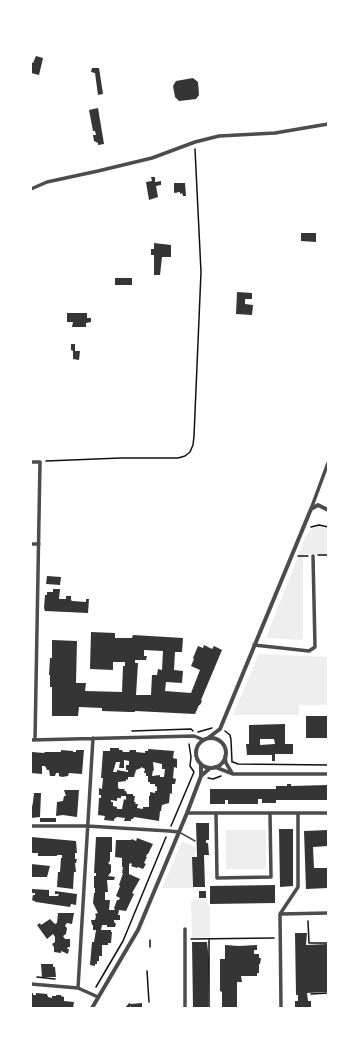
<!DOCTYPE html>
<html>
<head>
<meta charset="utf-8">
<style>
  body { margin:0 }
  #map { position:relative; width:359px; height:1039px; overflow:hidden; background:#fff; font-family:"Exo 2",sans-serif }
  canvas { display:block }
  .frame { position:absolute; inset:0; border:32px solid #fff; pointer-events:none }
</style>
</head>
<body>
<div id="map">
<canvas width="359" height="1039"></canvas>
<div class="frame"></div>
</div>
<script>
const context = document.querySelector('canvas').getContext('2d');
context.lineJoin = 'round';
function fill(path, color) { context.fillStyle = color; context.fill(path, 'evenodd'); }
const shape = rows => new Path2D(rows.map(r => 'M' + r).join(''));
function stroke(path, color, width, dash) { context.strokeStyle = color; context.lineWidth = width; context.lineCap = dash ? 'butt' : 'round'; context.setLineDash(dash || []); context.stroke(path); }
fill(shape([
  [318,526,328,529,328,554,303,554,303,640,266,638,306,536,313,528],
  [259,654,328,657,328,705,299,705,299,715,233,715],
  [226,830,266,830,266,869,226,869],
  [182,841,195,847,195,856,192,857,192,888,162,888],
  [207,899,208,906,210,906,210,937,192,938,191,900]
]), '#eee');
fill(shape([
  [36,56,43,58,39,75,31,73,31,62,33,63],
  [92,68,99,68,103,94,98,95,95,73,91,72],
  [193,78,198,82,199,95,196,99,179,101,175,97,173,86,176,81],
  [98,108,104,144,98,145,98,143,94,141,93,135,96,135,95,131,93,131,89,110],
  [151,177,155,177,155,182,161,181,161,185,156,186,158,197,149,200,146,182,152,181],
  [174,183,185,183,186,196,183,196,182,193,180,194,180,192,174,193],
  [301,233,316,233,316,242,301,241],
  [154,243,171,245,171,257,162,257,160,275,154,275,154,255,151,255,151,249,154,249],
  [115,278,132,278,132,285,115,285],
  [237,292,252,293,252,299,245,299,245,304,253,305,252,315,236,314],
  [67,313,87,313,87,318,91,318,91,322,86,323,86,327,72,327,73,322,67,322],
  [71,344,75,344,75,351,80,351,79,360,73,359,73,351,71,350],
  [47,576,61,577,60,585,46,584],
  [53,589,60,589,59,599,66,599,66,596,71,596,71,600,72,601,86,602,86,599,89,599,88,613,45,611,44,608,45,595,47,595,47,592,53,592],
  [91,632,115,633,115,638,132,638,133,635,183,638,182,652,175,652,174,670,183,671,182,683,166,682,165,691,191,693,200,670,191,666,194,659,193,658,198,646,203,648,204,645,212,649,214,646,222,650,201,700,202,701,200,705,199,705,195,714,135,711,135,712,130,712,102,711,102,708,79,707,78,716,52,716,52,687,50,687,50,675,49,675,50,658,52,658,52,640,77,641,76,683,86,683,85,691,122,692,123,666,125,666,125,662,113,662,113,670,90,669],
  [144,650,163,651,162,670,158,669,157,675,152,675,151,695,136,695,138,663,135,663,135,660,146,660,147,656,144,656],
  [306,716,328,716,328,738,306,738],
  [285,724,285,744,293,744,293,754,275,754,275,761,272,761,272,755,247,755,246,744,249,744,249,725],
  [260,739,274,739,275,744,260,745],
  [110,748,119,748,119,750,122,750,123,752,129,752,130,750,136,750,136,752,145,753,145,751,148,751,148,749,174,751,173,758,177,759,177,768,174,767,173,778,176,779,175,784,172,784,172,794,170,793,169,803,162,805,161,811,160,811,159,821,134,817,133,819,131,819,131,821,124,821,125,818,117,817,114,819,114,821,104,820,105,816,98,815,99,798,101,798,101,795,99,795,99,788,102,789,103,778,101,778,103,751,110,751],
  [124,760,129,761,129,765,126,765,126,770,128,770,128,772,117,770,117,772,113,772,116,762,120,762,119,768,124,768],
  [153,762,162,764,162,769,165,769,164,777,160,777,160,775,152,776,153,770,154,771],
  [141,767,145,769,144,773,146,773,146,776,148,776,148,782,150,782,150,784,155,784,155,786,157,787,157,791,155,791,155,793,150,792,150,796,149,796,149,807,143,807,143,809,137,808,138,804,135,804,136,802,134,802,135,796,133,796,133,794,127,794,126,791,124,791,125,789,119,789,118,787,118,782,126,781,126,779,128,780,128,777,134,777,136,770,141,768],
  [121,796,126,796,126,800,124,799,122,809,117,809,117,807,113,806,113,802,111,802,111,800,117,801,117,798,121,798],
  [61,750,73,751,73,752,76,752,76,750,84,750,82,774,69,773,68,776,62,777,59,776,59,773,56,773,55,776,50,776,49,770,47,770,45,766,42,766,42,774,31,773,32,752,44,753,45,752,61,752],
  [287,784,291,784,291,786,328,785,328,800,276,800,276,803,262,803,262,799,258,799,258,804,228,804,228,800,225,800,225,804,210,804,210,789,276,789,276,786,287,786],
  [64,790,79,790,77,817,63,815,56,816,57,802,63,801,64,796,66,796],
  [34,793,41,793,40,817,31,818,31,807,32,807,33,802],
  [40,818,56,818,56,822,40,822],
  [196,823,209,823,209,840,206,840,206,843,208,843,209,855,204,855,205,887,193,887,192,857,197,857],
  [279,829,293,829,293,886,280,887],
  [328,830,328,846,313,847,314,868,328,868,328,888,306,889,304,831],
  [31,837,76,841,77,853,75,853,75,859,77,859,76,863,75,863,76,872,74,872,73,889,57,887,58,872,60,872,61,858,62,858,62,855,57,855,57,856,38,856,38,853,31,853],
  [96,837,112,837,112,852,110,852,110,861,108,863,111,865,111,872,108,876,115,877,114,880,107,880,108,892,105,892,105,900,110,900,109,910,115,910,114,908,117,900,119,900,120,898,116,896,120,886,119,885,123,873,122,873,123,867,122,867,122,858,115,857,116,840,131,840,132,839,136,841,137,838,153,844,148,854,147,854,146,857,147,857,144,863,146,864,143,869,138,867,137,868,131,866,132,864,130,863,129,865,129,874,140,879,132,893,134,894,126,911,119,910,118,915,120,915,120,920,114,920,114,922,116,924,115,927,107,927,107,925,102,925,101,930,111,930,111,932,112,932,111,943,108,943,108,945,102,945,102,956,99,956,99,961,97,961,97,964,95,964,95,966,90,965,92,942,94,942,96,930,93,930,93,925,92,925,91,920,95,920,96,916,95,914,98,913,93,903,94,893,95,893,95,888,94,888,94,876,96,876,96,873,94,873],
  [31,864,50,866,47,877,32,877],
  [275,885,275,903,210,904,210,886],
  [32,889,49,890,49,896,58,896,59,894,55,894,55,891,77,894,76,905,71,904,70,907,36,902,32,900,33,895,35,895,35,893,32,893],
  [199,891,206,891,206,898,199,898],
  [58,913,74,913,72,924,67,923,66,924,65,926,67,928,66,934,63,936,65,939,70,939,70,947,68,947,67,949,69,949,68,954,61,951,61,953,54,952,54,947,52,944,55,942,55,937,53,934,47,939,37,925,40,923,41,925,50,919,55,924,57,923],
  [295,933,307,933,306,945,328,944,328,992,307,993,308,1001,311,1001,311,1007,310,1008,296,1008,295,1007,295,1001,298,1001,298,995,296,995],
  [192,942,207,942,209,960,208,1008,193,1008],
  [225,945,239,946,257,945,257,950,254,950,254,954,259,954,259,958,261,958,260,964,259,964,259,973,257,973,257,976,241,976,242,982,237,982,237,1008,222,1008,222,992,220,991,220,959,225,959],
  [41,964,53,964,53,967,55,967,56,977,42,977],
  [31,993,33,993,33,995,36,995,36,993,47,994,48,997,52,998,52,996,56,996,56,995,61,995,61,996,64,997,64,1001,74,1002,73,1008,31,1008],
  [129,1003,131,1004,142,1003,142,1008,131,1008,131,1006,129,1008,125,1008]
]), '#353535');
stroke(shape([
  [46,461,121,458,178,458,185,456,190,452,193,445,194,436,201,272,195,149],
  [311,527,319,525,328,527],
  [318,555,328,555],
  [298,556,308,556],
  [132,731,191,729,193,731],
  [225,731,230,735,231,740,232,762],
  [198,732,212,728],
  [233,762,238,764,328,765],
  [208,778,213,779,221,776],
  [171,826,194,772,190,766,191,757,189,744],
  [308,921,309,943,328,943],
  [191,939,274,938],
  [209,939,209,1008],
  [150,940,150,947],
  [147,971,149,1002],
  [37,977,55,979],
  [96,987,123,941,166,837],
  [311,994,328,993]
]), '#111', 1.5);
stroke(shape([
  [179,832,195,841]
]), '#4c4c4c', 1.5);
stroke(shape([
  [31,189,47,182,98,171,152,158,195,142,219,136,275,133,328,124],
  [31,462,40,462,35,740],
  [311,509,328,463],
  [31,544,39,544],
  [254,645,309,651,315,647,313,556],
  [31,740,194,736,204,740],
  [225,756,226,763,232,773],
  [215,767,233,774,328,774],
  [187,813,270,813,271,877,217,878,216,813],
  [270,813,328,813],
  [31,826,87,826,169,831,179,832],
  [280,914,298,887,298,813],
  [280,914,281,1008],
  [280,914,328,913],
  [185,929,185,1008],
  [31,984,78,988,98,997],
  [78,988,93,738]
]), '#4c4c4c', 3.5);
stroke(shape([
  [208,738,220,729,311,509,318,505,328,510],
  '196 753a15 15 0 1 1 30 0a15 15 0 1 1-30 0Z',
  [201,776,210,768],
  [92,1008,138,930,187,813,201,776,201,764]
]), '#4c4c4c', 4);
</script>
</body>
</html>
